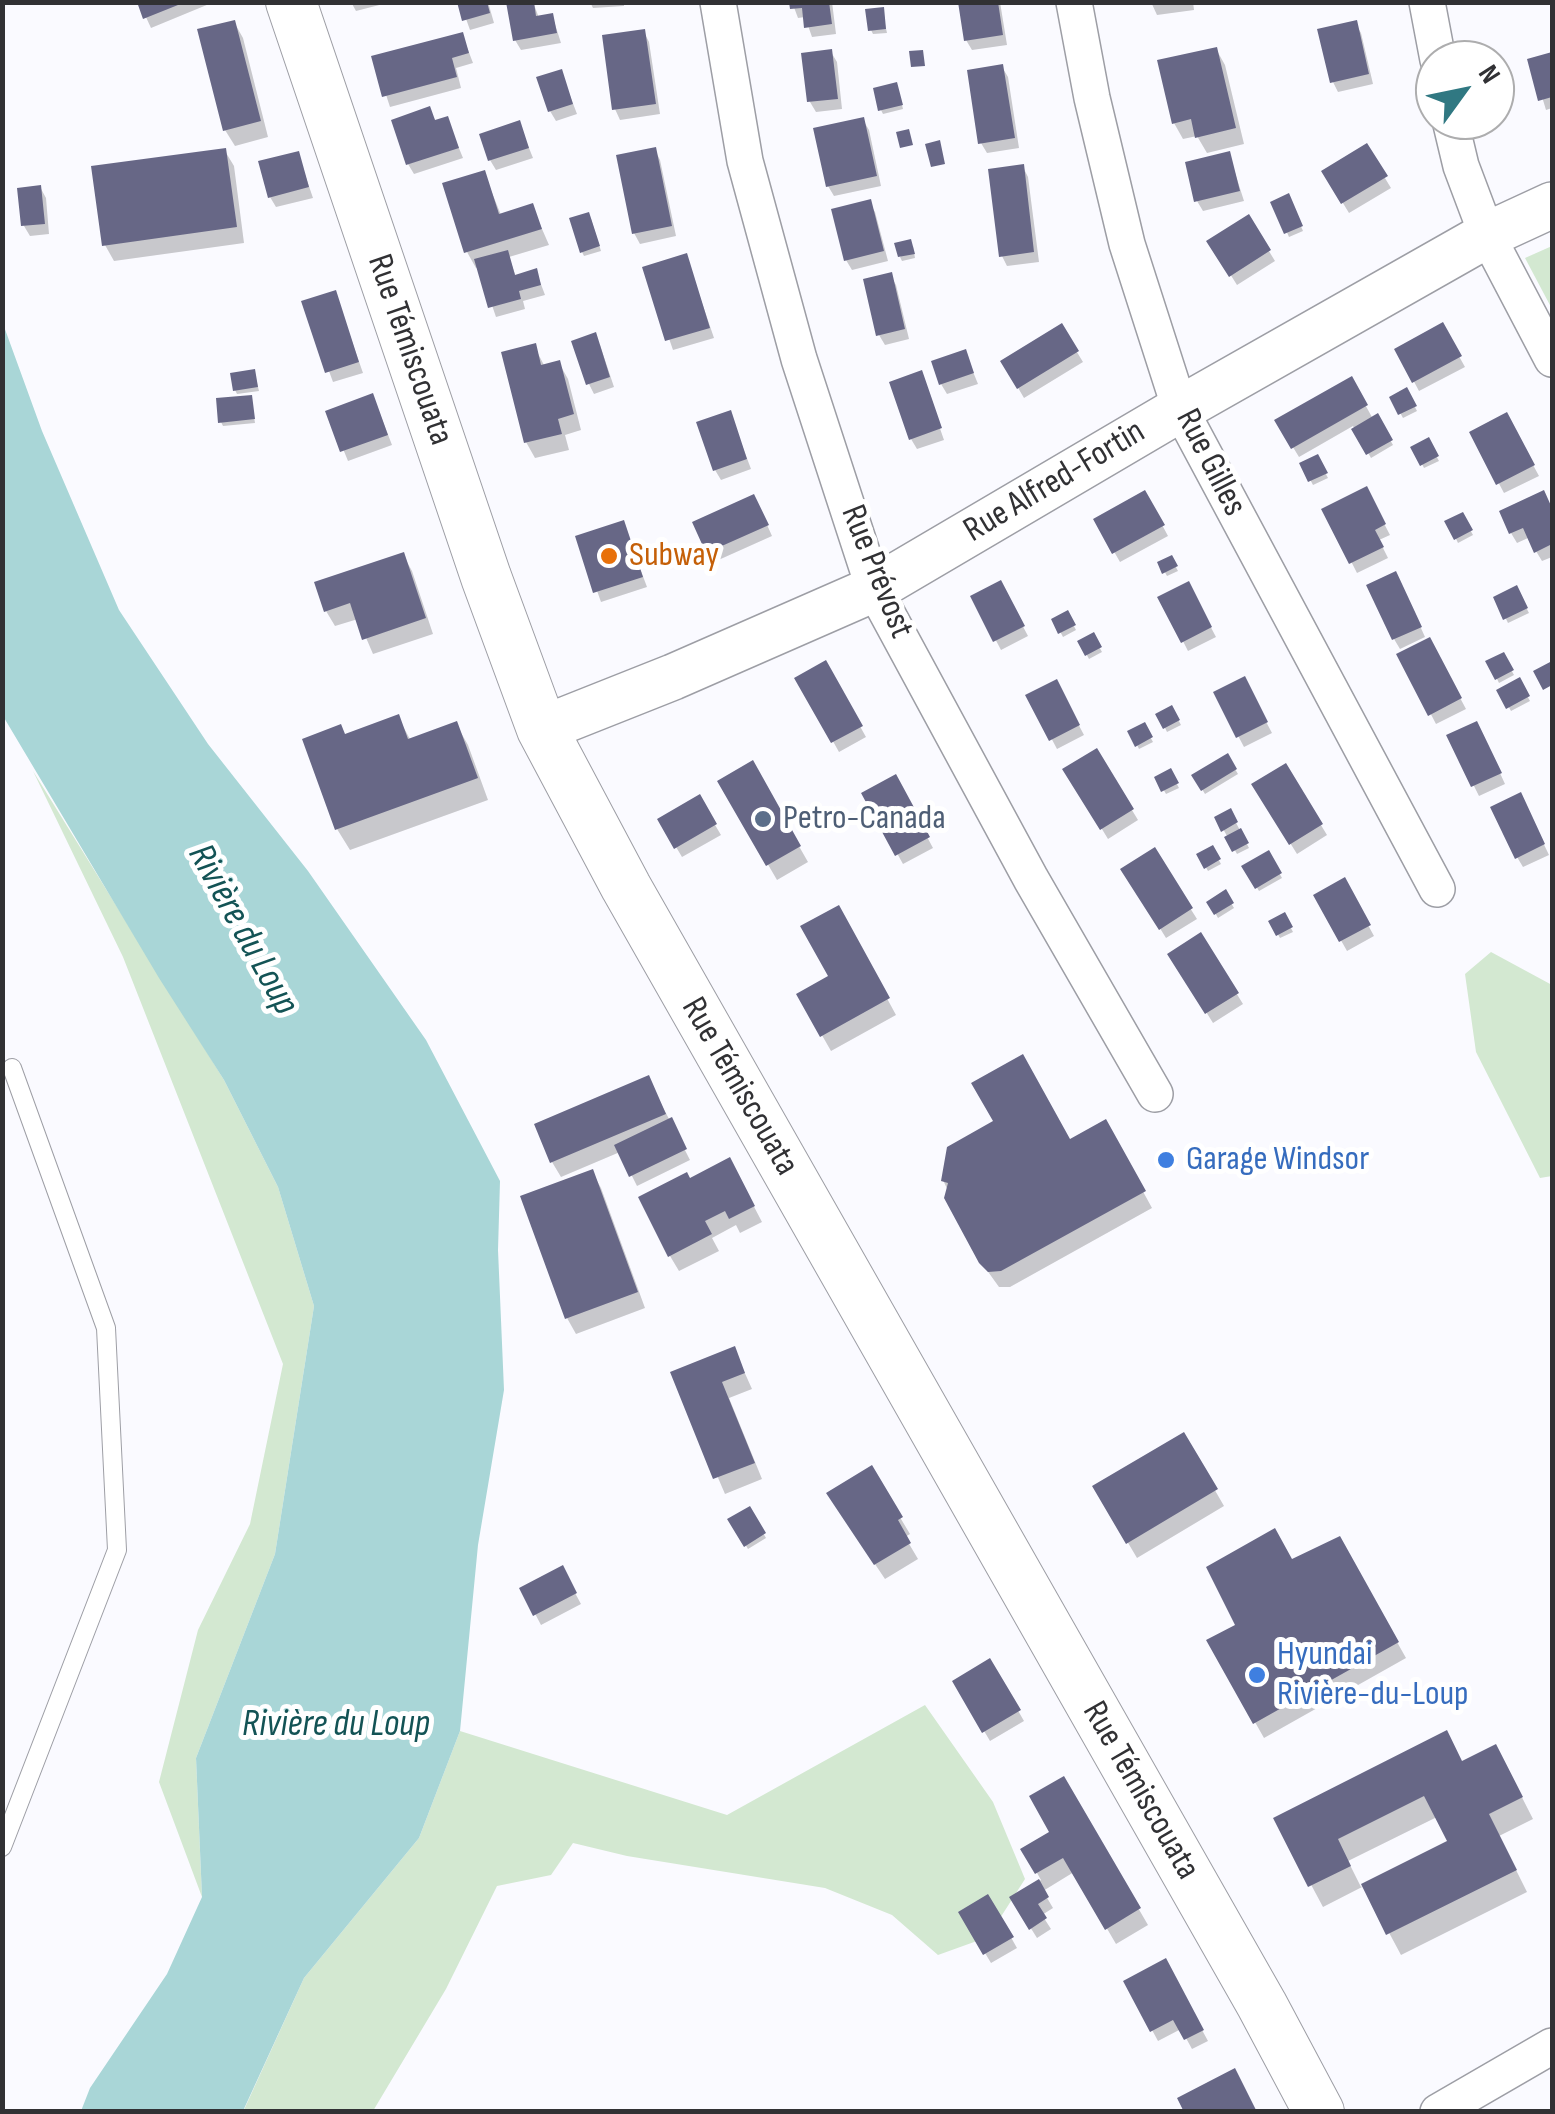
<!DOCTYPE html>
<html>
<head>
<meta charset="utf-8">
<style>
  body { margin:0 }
  #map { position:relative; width:1555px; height:2114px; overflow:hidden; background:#fafaff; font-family:"Sofia Sans Condensed",sans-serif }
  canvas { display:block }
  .frame { position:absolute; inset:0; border:5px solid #313134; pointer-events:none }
  .north { position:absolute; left:1415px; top:40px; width:100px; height:100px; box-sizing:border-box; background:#fff; border:2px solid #adadae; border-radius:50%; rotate:57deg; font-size:28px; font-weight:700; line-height:40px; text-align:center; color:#313134 }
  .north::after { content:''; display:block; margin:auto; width:35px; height:45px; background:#307882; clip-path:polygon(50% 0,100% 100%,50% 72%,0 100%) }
</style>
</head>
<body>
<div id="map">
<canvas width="1555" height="2114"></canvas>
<div class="frame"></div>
<div class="north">N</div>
</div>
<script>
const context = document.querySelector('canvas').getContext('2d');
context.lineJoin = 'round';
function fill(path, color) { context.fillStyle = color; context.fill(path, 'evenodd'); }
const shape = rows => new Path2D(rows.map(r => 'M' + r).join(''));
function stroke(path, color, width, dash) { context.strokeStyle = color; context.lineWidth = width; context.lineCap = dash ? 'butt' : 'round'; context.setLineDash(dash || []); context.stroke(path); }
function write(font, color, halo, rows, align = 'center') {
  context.font = font + ' "Sofia Sans Condensed",sans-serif'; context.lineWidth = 10; context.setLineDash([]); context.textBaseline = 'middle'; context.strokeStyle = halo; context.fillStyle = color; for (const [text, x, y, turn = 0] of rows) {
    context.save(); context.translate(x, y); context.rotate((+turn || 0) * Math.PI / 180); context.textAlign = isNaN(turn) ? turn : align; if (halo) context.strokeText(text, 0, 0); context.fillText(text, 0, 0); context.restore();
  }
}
fill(shape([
  [1552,246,1552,309,1525,258],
  [33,771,224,1080,278,1187,314,1306,275,1554,196,1758,202,1897,159,1782,198,1630,250,1524,283,1364,123,957],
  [1491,952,1552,985,1552,1176,1540,1178,1476,1052,1465,974],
  [925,1705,993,1802,1025,1879,988,1937,938,1955,892,1915,825,1888,627,1856,573,1843,551,1875,497,1886,446,1989,373,2111,243,2112,304,1978,419,1838,460,1731,727,1815]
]), '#d3e8d1');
fill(shape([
  [2,321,42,431,119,610,208,744,308,871,426,1040,500,1181,498,1250,504,1390,478,1545,460,1731,419,1838,304,1978,243,2111,81,2111,90,2088,167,1974,202,1897,196,1758,275,1554,314,1306,278,1187,224,1080,159,978,3,716]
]), '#a9d6d7');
fill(shape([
  [139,2,214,2,151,28],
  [351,2,391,2,356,11],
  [460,2,488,2,494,23,470,30],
  [533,2,539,18,552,15,561,43,521,50,515,40],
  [590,2,624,2,624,6,593,8],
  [792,2,832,2,836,34,812,37,805,17,798,18],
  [960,2,1000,2,1007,45,972,50,966,40],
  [1151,2,1193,2,1194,10,1157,15],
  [882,10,887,33,873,34,871,30],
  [234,22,243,38,268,137,235,146,225,130],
  [1355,23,1361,33,1373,84,1338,92,1333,82,1320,31],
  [644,32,649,42,660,114,620,120,615,109],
  [462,34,473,63,456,68,461,88,390,107,374,58],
  [1216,49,1225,65,1244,144,1207,153,1197,136,1183,139,1174,123],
  [831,52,837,62,842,109,816,112,810,102],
  [1552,55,1552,108,1546,110,1531,60],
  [1002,67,1008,77,1019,148,987,153,981,143],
  [561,72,577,114,556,121,550,111],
  [898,89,903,109,883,114,881,110],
  [429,109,436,122,447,119,463,158,414,174,408,164],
  [863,120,869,130,881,186,834,196,828,186],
  [519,123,533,158,496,170,490,160],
  [1366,147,1391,188,1349,213,1324,172],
  [655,150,660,160,676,236,640,244,634,233],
  [225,151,234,166,244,243,114,261,105,245],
  [298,154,313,198,276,207,270,197],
  [1229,154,1244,201,1203,211,1197,201],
  [1023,167,1028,177,1039,262,1007,266,1002,256],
  [484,173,501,215,532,206,549,245,509,257,516,277,536,271,545,295,523,301,525,309,496,317,479,267,476,268,467,252],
  [40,187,46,198,49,234,30,236,24,226],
  [1288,197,1303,231,1289,237,1274,203],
  [869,202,875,212,888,261,852,270,846,260],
  [1248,217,1275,261,1237,285,1210,242],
  [591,219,601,251,584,256,582,252],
  [913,246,915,258,902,261,900,257],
  [686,256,714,338,673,350,645,269],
  [890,275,896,285,909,339,885,345,879,335],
  [335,293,363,373,333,382,304,303],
  [1061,326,1083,362,1024,398,1003,362],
  [1442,326,1465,367,1419,391,1397,350],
  [600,345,614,387,594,394,589,384],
  [534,346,545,367,559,363,568,379,581,430,565,435,569,450,535,458,526,442],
  [965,352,978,384,947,394,941,384],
  [254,371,259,391,237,394,235,390],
  [1351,379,1373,419,1377,417,1393,445,1371,458,1353,426,1299,457,1277,421],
  [923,380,944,440,917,449,911,439],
  [1406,390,1417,411,1403,418,1392,398],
  [251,397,255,423,223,426,221,422],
  [377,406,392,445,348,461,328,412],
  [730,413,751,469,721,480,715,470],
  [1506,415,1539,476,1504,493,1472,433],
  [1428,441,1439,461,1424,468,1414,448],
  [1317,457,1328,478,1313,485,1302,464],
  [1366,489,1390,535,1379,540,1388,558,1357,573,1325,510],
  [1145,493,1168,536,1120,562,1096,520],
  [1543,493,1552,511,1552,557,1542,561,1528,538,1517,543,1511,533],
  [759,507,772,536,714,562,696,523],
  [1462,515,1473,535,1458,543,1448,522],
  [623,523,647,587,601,602,578,537],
  [403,555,412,571,433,634,373,654,358,619,335,626,326,611],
  [1171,558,1178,571,1167,576,1160,563],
  [1000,583,1028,636,1001,650,973,597],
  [1188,584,1216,637,1188,651,1161,598],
  [1401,584,1425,637,1400,649,1394,639],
  [1516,588,1529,613,1508,623,1496,598],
  [1067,613,1076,630,1063,637,1054,620],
  [1093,636,1102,652,1089,659,1080,642],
  [1429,640,1466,709,1436,724,1400,655],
  [1503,655,1514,675,1499,683,1489,662],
  [825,664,866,737,839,752,798,679],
  [1244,680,1272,733,1244,747,1216,694],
  [1519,681,1530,701,1511,711,1500,691],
  [1056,682,1084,735,1057,749,1029,696],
  [1172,708,1181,725,1167,732,1159,715],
  [398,717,411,741,456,724,468,745,488,800,350,850,337,829,305,740,345,736],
  [1144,726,1153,742,1139,749,1131,732],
  [1482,734,1505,784,1479,796,1474,786],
  [1096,751,1138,820,1108,839,1066,770],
  [1227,756,1238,774,1205,794,1194,776],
  [752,764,808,862,777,880,720,782],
  [1285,766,1327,835,1297,854,1254,785],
  [1170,771,1179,788,1166,794,1157,778],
  [895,777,933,848,903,864,864,794],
  [699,798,721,835,682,857,660,820],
  [1525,805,1549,855,1523,867,1517,857],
  [1230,811,1249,848,1237,854,1217,818],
  [1212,848,1221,864,1208,871,1199,855],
  [1154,851,1197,919,1166,938,1124,870],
  [1268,853,1282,878,1259,891,1245,867],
  [1344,881,1374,936,1347,951,1316,896],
  [1225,893,1234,908,1218,918,1209,902],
  [838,908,896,1015,831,1051,799,995,831,977],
  [1284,915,1293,932,1280,938,1271,922],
  [1201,936,1243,1004,1213,1023,1170,954],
  [648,1078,690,1160,637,1186,620,1152,561,1177,552,1162],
  [1105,1122,1152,1208,1010,1287,999,1287,981,1262,943,1180,1069,1142],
  [592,1172,601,1188,645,1308,576,1334,567,1318],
  [738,1176,762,1222,740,1233,736,1225,712,1238,719,1251,679,1271,670,1256,690,1181],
  [734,1349,752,1389,729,1398,762,1479,725,1494,673,1373],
  [1183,1435,1224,1506,1137,1558,1095,1487],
  [871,1469,910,1534,905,1537,918,1559,885,1579,838,1509],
  [749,1509,766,1538,748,1549,731,1520],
  [1339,1539,1406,1658,1264,1738,1209,1641,1238,1626,1292,1562],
  [562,1569,581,1604,541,1625,522,1589],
  [990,1662,1024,1721,990,1741,955,1682],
  [1462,1764,1507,1768,1533,1819,1499,1836,1527,1892,1401,1955,1364,1886,1323,1907,1276,1819],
  [1437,1817,1450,1842,1361,1887,1348,1861],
  [1063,1779,1148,1925,1116,1944,1074,1872,1043,1891,1053,1908,1042,1915,1051,1929,1037,1938,1012,1898,1041,1880,1024,1850,1053,1833],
  [988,1897,1017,1948,991,1963,961,1913],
  [1165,1962,1208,2041,1192,2049,1181,2029,1158,2041,1126,1982]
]), '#0003');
fill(shape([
  [137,2,183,2,183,3,143,19],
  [457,2,487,2,490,13,462,21],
  [506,2,534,2,536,16,553,13,557,33,513,41],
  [789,2,829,2,832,24,804,28,802,8,790,9],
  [958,2,998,2,1003,35,964,41],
  [884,7,886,29,868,31,865,9],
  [235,20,261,121,223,131,197,29],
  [1357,20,1369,74,1330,83,1317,29],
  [645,29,656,104,612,110,602,35],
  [463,32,469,53,452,58,457,77,382,97,371,56],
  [1217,47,1236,128,1195,138,1191,119,1172,124,1157,60],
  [832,49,838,99,807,102,801,53],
  [923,50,925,66,911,67,909,51],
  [1552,52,1552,97,1538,101,1527,59],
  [1003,64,1015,138,978,144,967,70],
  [562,69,573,104,548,112,536,77],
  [897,82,903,105,878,111,873,88],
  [430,106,435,120,448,116,459,148,406,165,391,120],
  [864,117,877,176,826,187,813,128],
  [520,120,529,148,488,161,479,134],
  [909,129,913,145,900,148,896,132],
  [940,140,945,164,931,167,925,144],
  [1367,143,1388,176,1341,204,1321,171],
  [656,147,672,226,632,234,616,155],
  [226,148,237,227,102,246,91,166],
  [299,151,309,187,268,198,258,161],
  [1230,151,1240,191,1194,202,1185,162],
  [1024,164,1034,252,999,257,988,169],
  [485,170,499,214,533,203,542,229,464,253,442,183],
  [41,185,45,224,21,226,17,188],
  [1289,193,1303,226,1284,234,1270,202],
  [871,199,884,251,844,261,831,209],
  [589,212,600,246,580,253,569,218],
  [1249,214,1271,250,1229,277,1206,241],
  [911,239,915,254,898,257,894,243],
  [508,250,515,275,537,268,541,285,519,291,521,299,488,308,474,259],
  [687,253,710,328,665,341,642,267],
  [892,272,905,329,876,336,863,279],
  [336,290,359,362,325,373,301,301],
  [1443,322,1462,356,1412,383,1394,349],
  [1062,323,1079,351,1017,389,1000,361],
  [596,332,610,377,586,385,571,341],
  [536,343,541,365,560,360,574,414,558,419,562,434,524,443,501,352],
  [966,349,974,373,939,385,931,361],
  [255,369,258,387,233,391,230,373],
  [922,370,942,428,909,440,889,382],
  [1352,376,1368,405,1291,449,1274,420],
  [1407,387,1417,406,1398,415,1389,397],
  [373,393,388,435,340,452,325,411],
  [252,395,255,419,218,423,216,398],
  [731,410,747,459,713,471,696,422],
  [1507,412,1535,465,1496,485,1469,432],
  [1378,413,1393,440,1366,455,1351,429],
  [1429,437,1439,456,1420,466,1410,447],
  [1318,454,1328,473,1308,482,1299,463],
  [1367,486,1386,524,1375,530,1384,547,1349,564,1321,509],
  [1145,490,1165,525,1112,554,1093,519],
  [1544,490,1552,508,1552,544,1534,553,1523,528,1509,534,1499,511],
  [754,494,769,525,706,553,692,522],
  [1463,512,1473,530,1454,540,1444,521],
  [624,520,643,577,593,593,575,536],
  [404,552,426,618,362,640,350,603,324,612,314,582],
  [1172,555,1178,566,1162,574,1157,562],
  [1396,571,1422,627,1392,640,1366,585],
  [1001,580,1025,626,993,642,970,596],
  [1189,581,1212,627,1181,643,1157,597],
  [1517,585,1528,608,1503,620,1493,597],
  [1068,610,1076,625,1058,634,1051,619],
  [1094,632,1102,647,1085,656,1077,641],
  [1430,637,1462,698,1428,716,1396,654],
  [1504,652,1514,670,1495,680,1485,661],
  [826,660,863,726,831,743,794,678],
  [1552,661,1552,685,1543,690,1533,671],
  [1245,676,1268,722,1236,738,1213,692],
  [1520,677,1530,696,1506,709,1496,690],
  [1057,679,1080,725,1049,741,1025,695],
  [1172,705,1180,720,1163,729,1155,714],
  [399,714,408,739,457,721,478,778,335,830,302,739,341,724,345,734],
  [1477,721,1502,773,1471,787,1446,735],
  [1145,722,1153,737,1135,747,1127,731],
  [1097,748,1134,809,1100,830,1062,769],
  [1228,753,1237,769,1201,791,1191,775],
  [753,760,801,846,766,866,717,781],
  [1286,763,1323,824,1289,845,1251,784],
  [1171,768,1179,783,1161,792,1154,777],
  [896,774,930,837,895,856,861,793],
  [1521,792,1545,844,1515,859,1490,807],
  [700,794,717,824,674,849,657,819],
  [1231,808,1238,822,1221,832,1214,817],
  [1241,828,1249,843,1232,852,1224,837],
  [1213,845,1221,859,1204,869,1196,854],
  [1155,847,1193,908,1159,930,1120,869],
  [1269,850,1282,873,1255,889,1241,866],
  [1345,877,1371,925,1339,942,1313,895],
  [1226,889,1234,903,1214,915,1206,902],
  [839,905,890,998,820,1037,796,994,828,976,800,926],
  [1285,912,1293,927,1276,936,1268,921],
  [1201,932,1239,993,1205,1014,1167,954],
  [1023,1054,1070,1139,1106,1119,1146,1191,1001,1271,988,1272,979,1263,944,1198,948,1183,941,1181,947,1147,993,1121,971,1083],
  [649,1075,666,1114,550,1163,534,1124],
  [672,1117,687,1149,629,1177,614,1145],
  [730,1157,755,1206,729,1219,725,1211,705,1221,712,1234,668,1257,638,1197,687,1172,690,1178],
  [593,1169,638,1292,565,1319,520,1196],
  [735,1346,745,1373,722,1382,755,1463,713,1479,670,1372],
  [1184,1432,1218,1489,1126,1544,1092,1486],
  [872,1465,903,1517,898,1520,911,1543,874,1565,826,1493],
  [750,1506,766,1533,744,1547,727,1519],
  [1275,1528,1292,1559,1340,1536,1399,1642,1253,1724,1206,1640,1235,1625,1206,1567],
  [563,1565,577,1593,533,1616,519,1588],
  [990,1658,1021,1710,982,1733,952,1681],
  [1447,1730,1462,1761,1496,1744,1523,1797,1489,1814,1517,1870,1386,1935,1361,1884,1447,1841,1424,1796,1338,1839,1351,1866,1308,1887,1273,1818],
  [1064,1776,1141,1908,1105,1930,1063,1858,1035,1874,1020,1849,1049,1832,1029,1796],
  [1039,1879,1049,1897,1038,1904,1047,1918,1029,1930,1009,1897],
  [988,1894,1014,1937,983,1955,958,1912],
  [1166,1958,1204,2030,1184,2040,1173,2020,1150,2032,1123,1981],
  [1235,2068,1257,2112,1184,2112,1177,2098]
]), '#676786');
const service = shape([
  [2,1847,117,1550,106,1328,12,1068]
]);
const minor = shape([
  [718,2,745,161,799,359,874,589,1031,879,1155,1094],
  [1074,2,1092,98,1127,244,1180,409,1437,889],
  [1427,2,1438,60],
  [1450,120,1461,166,1487,235,1552,359],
  [1438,2112,1552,2046]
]);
const tertiary = shape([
  [542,729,673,677,874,589,1180,409,1487,235,1552,205]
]);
const secondary = shape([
  [291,2,486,577,542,729,626,887,1262,2005,1319,2112]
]);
stroke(service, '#9d9ea5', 20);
stroke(minor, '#9d9ea5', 38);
stroke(tertiary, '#9d9ea5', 48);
stroke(secondary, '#9d9ea5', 52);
stroke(service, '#fff', 18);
stroke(minor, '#fff', 35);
stroke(tertiary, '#fff', 45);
stroke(secondary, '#fff', 50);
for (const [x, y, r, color] of [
  [609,556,10,"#e8710a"],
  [763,819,10,"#5c6f8a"],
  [1166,1160,10,"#3f7fe0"],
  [1257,1675,10,"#3f7fe0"]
]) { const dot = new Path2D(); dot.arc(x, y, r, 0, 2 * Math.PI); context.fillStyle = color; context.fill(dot); stroke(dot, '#fff', 4); }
write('35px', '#313134', '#fff', [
  ["Rue Témiscouata",409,350,71],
  ["Rue Gilles",1210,463,63],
  ["Rue Alfred-Fortin",1055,482,-31],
  ["Rue Prévost",876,572,68],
  ["Rue Témiscouata",739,1087,60],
  ["Rue Témiscouata",1140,1791,60]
]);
write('35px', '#c56008', '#fff', [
  ["Subway",629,556]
], 'left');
write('35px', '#4e5e75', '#fff', [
  ["Petro-Canada",783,819]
], 'left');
write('35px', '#366cbe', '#fff', [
  ["Garage Windsor",1186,1160],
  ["Hyundai",1277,1655],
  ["Rivière-du-Loup",1277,1695]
], 'left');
write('italic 38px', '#135355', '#fff', [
  ["Rivière du Loup",242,930,61],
  ["Rivière du Loup",336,1725]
]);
</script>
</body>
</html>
